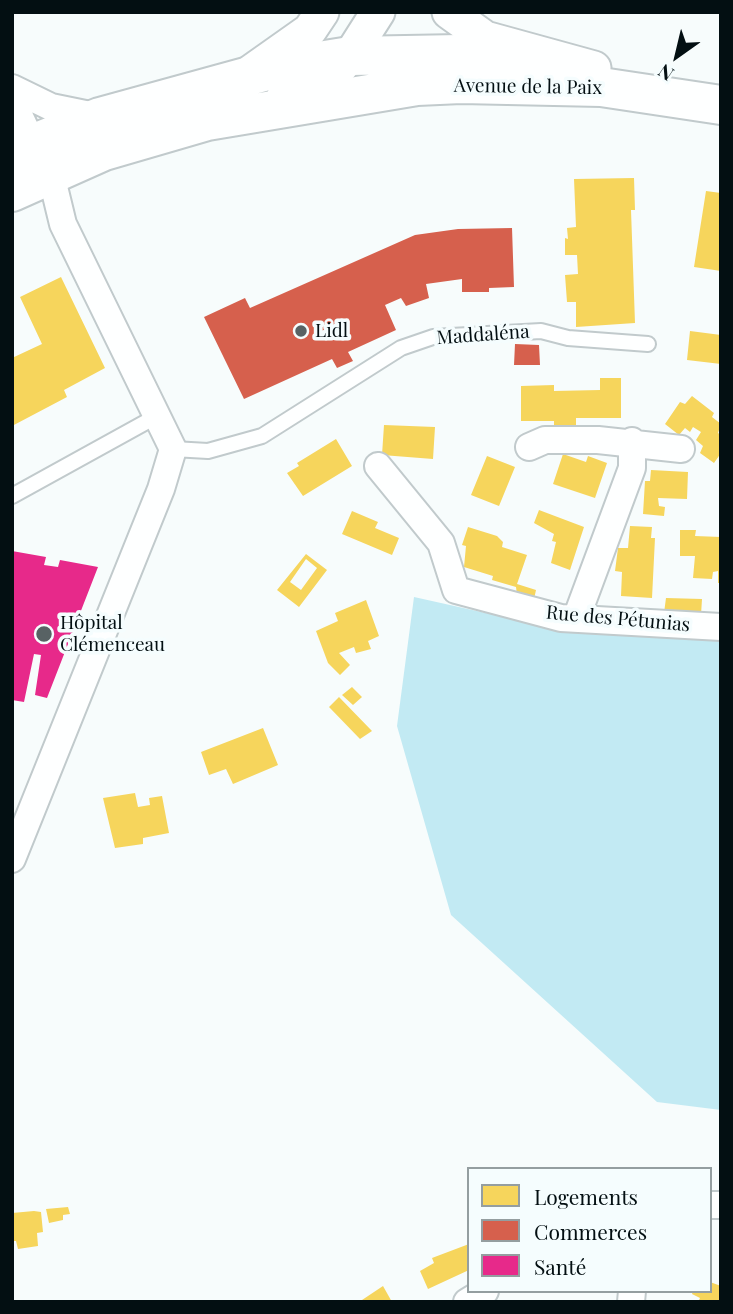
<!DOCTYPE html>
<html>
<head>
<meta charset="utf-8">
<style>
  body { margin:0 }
  #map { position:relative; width:733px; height:1314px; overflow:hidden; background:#f7fcfc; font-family:"Playfair Display",serif }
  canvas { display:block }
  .frame { position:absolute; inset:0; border:14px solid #030f12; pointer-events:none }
  .legend { position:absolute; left:467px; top:1167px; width:245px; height:126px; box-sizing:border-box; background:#f5fdfe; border:2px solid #949ea0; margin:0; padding:9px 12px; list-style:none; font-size:21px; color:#030f12 }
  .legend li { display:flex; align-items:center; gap:14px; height:35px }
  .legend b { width:35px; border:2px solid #949ea0 }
  .north { position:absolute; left:642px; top:21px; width:70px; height:70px; -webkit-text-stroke:5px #f5fdfe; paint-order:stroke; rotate:214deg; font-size:19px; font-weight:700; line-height:28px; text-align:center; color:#030f12 }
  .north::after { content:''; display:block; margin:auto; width:24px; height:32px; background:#030f12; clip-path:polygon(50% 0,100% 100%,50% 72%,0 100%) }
</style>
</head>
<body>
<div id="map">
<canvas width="733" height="1314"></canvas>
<div class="frame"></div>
<ul class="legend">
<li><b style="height:19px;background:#f6d55c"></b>Logements</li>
<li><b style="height:19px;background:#d6604d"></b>Commerces</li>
<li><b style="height:19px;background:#e7298a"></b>Santé</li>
</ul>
<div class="north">N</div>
</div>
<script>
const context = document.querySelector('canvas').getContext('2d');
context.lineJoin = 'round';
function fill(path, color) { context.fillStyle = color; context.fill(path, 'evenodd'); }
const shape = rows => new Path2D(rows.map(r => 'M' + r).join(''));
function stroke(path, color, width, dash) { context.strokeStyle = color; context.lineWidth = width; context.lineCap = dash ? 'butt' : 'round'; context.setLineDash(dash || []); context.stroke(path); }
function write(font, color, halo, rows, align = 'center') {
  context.font = font + ' "Playfair Display",serif'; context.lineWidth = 7; context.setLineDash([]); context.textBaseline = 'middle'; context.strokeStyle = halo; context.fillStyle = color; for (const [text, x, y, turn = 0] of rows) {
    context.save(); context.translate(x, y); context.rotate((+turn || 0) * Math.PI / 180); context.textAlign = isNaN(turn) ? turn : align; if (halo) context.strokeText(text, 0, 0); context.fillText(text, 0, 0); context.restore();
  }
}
fill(shape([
  [414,597,562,630,721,637,721,1110,657,1102,451,915,397,726]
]), '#c2eaf3');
fill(shape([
  [634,178,635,210,631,210,635,323,576,327,576,302,567,302,565,275,578,274,577,255,565,255,565,238,568,239,567,228,576,227,574,179],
  [706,191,721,193,721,271,694,267],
  [61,277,105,368,64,390,67,397,12,426,12,358,42,344,20,297],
  [690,331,721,335,721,364,687,360],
  [600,378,621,378,621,418,576,418,576,425,554,425,554,421,521,421,521,386,554,385,554,391,600,390],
  [692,396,714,413,712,417,721,424,718,433,721,435,721,453,714,463,700,453,703,446,696,440,701,432,693,427,690,432,685,428,679,435,665,424,680,402,685,404],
  [384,425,435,427,433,459,382,455],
  [336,439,352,466,303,496,287,473,299,466,297,463],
  [563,454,586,462,588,456,607,463,595,498,553,484],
  [487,456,515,467,499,506,471,495],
  [651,470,688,472,687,499,658,498,659,506,665,507,664,516,643,514,645,481,650,481],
  [539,510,584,527,570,570,551,563,556,542,552,541,554,534,534,523],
  [352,511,378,522,375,528,399,538,392,555,342,534],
  [630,526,652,527,651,538,655,538,652,598,621,596,622,572,615,571,618,548,628,548],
  [468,527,497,536,503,542,502,547,527,555,517,584,536,590,534,599,517,595,516,587,492,580,493,576,464,567,466,546,462,545],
  [680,530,696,530,695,536,721,537,721,583,718,583,718,571,713,572,712,579,693,578,695,556,680,556],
  [306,554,327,570,299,607,277,590],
  [306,559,317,568,301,590,290,582],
  [666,598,702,599,701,615,664,613],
  [366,600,379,636,368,641,371,649,356,653,354,647,339,653,350,665,340,675,328,663,316,631,338,621,335,613],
  [352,687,362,697,353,705,342,695],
  [339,697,372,731,360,739,329,707],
  [263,728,278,765,233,784,226,769,209,775,201,752],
  [135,793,138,807,150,805,149,798,162,796,169,833,143,838,143,844,115,848,103,798],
  [68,1207,70,1214,63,1215,63,1220,49,1223,46,1209],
  [34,1211,41,1212,43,1232,37,1233,38,1246,18,1249,16,1241,12,1241,12,1213],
  [469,1244,469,1270,428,1289,420,1271,434,1263,432,1258],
  [710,1282,721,1286,721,1302,698,1302,700,1298,692,1294,693,1291,710,1291],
  [383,1286,392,1302,359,1302]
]), '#f6d55c');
fill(shape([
  [512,228,514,287,489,288,489,292,462,292,462,279,426,284,429,298,406,306,401,298,385,305,396,330,348,352,353,361,337,368,332,359,244,399,204,317,245,298,250,308,415,235,458,229],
  [515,344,539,345,540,365,514,365]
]), '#d6604d');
fill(shape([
  [12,551,46,557,44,565,58,567,60,560,98,567,47,698,35,695,41,655,34,654,24,702,12,700]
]), '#e7298a');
const service = shape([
  [173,449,208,451,262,436,401,348,433,337,541,331,568,338,648,344],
  [12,496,157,416]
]);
const minor = shape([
  [12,88,51,107,100,117],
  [12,100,55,191,63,224,173,449,161,489,12,859],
  [529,447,545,440,598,440,681,449],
  [378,466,441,543,456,590,561,618,721,627],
  [577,616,632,468,632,441],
  [710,1205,721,1205],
  [467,1302,485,1291],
  [631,1302,632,1291]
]);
const tertiary = shape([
  [449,12,485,38,594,68],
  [252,71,310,30,322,12],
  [283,98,320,86,331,78,350,56,378,12]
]);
const secondary = shape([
  [12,152,100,117,282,67,350,56,460,54,538,62],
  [12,192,104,151,207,121,417,86,461,84,601,87,721,105]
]);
stroke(service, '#c1cacc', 18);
stroke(minor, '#c1cacc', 30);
stroke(tertiary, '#c1cacc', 37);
stroke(secondary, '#c1cacc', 42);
stroke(service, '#feffff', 14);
stroke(minor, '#feffff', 26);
stroke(tertiary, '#feffff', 33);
stroke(secondary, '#feffff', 38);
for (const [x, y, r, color] of [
  [301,331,7,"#586264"],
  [44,634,9,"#586264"]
]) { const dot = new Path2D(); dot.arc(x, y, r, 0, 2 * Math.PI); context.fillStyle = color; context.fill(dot); stroke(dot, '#f5fdfe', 2.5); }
write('19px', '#030f12', '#f5fdfe', [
  ["Avenue de la Paix",528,87,1],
  ["Maddaléna",483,335,-4],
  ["Rue des Pétunias",618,619,5]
]);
write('19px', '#030f12', '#f5fdfe', [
  ["Lidl",315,331],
  ["Hôpital",60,623],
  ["Clémenceau",60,645]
], 'left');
</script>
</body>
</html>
